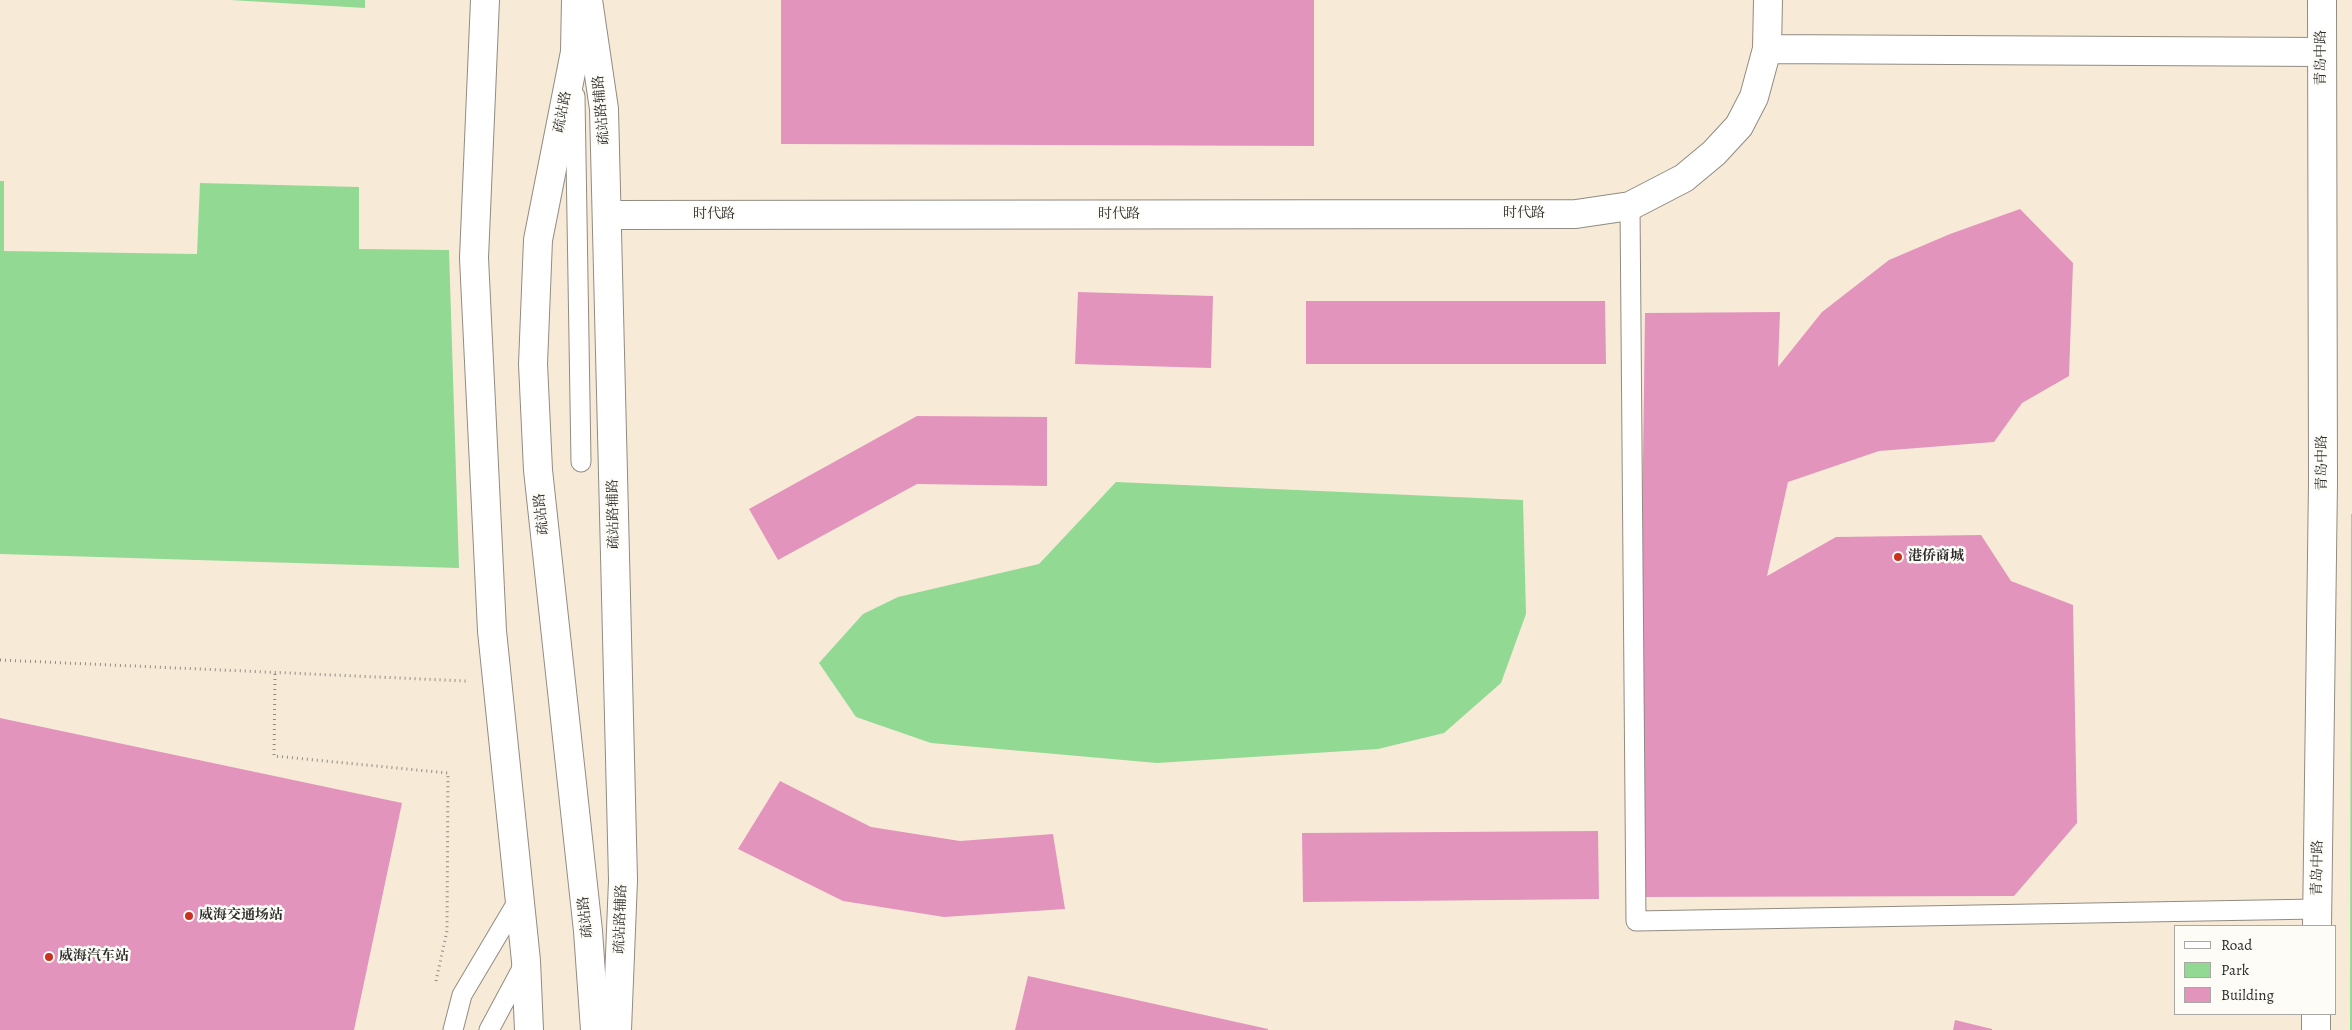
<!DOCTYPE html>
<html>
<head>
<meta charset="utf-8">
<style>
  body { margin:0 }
  #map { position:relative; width:2352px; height:1030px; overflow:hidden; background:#f7ebd8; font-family:Alegreya,serif }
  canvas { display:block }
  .legend { position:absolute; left:2174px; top:925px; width:162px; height:90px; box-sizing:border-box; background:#fdfcf7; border:1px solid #a9a8a5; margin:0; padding:6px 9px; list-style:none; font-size:15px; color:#2b2b2b }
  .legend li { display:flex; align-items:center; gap:10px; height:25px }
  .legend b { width:25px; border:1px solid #a9a8a5 }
</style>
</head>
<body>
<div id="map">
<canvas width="2352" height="1030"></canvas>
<ul class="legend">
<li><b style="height:6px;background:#fff"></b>Road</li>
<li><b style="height:14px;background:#92d993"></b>Park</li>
<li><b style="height:14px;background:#e394bd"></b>Building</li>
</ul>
</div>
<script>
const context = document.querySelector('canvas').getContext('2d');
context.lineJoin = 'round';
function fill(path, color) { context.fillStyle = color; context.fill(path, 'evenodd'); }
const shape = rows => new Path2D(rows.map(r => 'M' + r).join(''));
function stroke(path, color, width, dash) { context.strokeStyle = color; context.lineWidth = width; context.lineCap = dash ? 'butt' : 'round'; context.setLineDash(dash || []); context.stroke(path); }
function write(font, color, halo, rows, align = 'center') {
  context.font = font + ' Alegreya,"Noto Serif SC",serif'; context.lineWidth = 5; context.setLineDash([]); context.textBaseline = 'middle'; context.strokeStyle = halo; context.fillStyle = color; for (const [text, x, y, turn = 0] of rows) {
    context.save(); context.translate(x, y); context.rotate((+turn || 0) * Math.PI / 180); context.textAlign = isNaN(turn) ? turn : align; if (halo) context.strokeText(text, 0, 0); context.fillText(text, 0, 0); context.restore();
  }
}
fill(shape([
  [231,0,365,0,365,8,230,0],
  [0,181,4,181,4,251,197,254,200,183,359,187,359,249,449,250,459,568,0,554],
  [1116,482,1523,500,1526,614,1501,683,1444,733,1378,749,1157,763,931,743,856,717,819,663,863,614,898,597,1039,564],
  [2351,514,2352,514,2352,1030,2350,1030]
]), '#92d993');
fill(shape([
  [781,0,1314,0,1314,146,781,144],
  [2020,209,2073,263,2069,376,2022,403,1994,442,1879,451,1788,482,1767,576,1836,537,1981,535,2011,581,2073,605,2077,823,2014,896,1637,897,1645,313,1780,312,1778,367,1822,312,1889,260,1950,234],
  [1078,292,1213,296,1211,368,1075,364],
  [1306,301,1605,301,1606,364,1306,364],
  [917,416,1047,417,1047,486,917,484,778,560,749,509],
  [0,718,402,803,354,1030,0,1030],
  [780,781,871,827,960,841,1053,834,1065,909,944,917,843,901,738,849],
  [1598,831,1599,899,1303,902,1302,833],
  [1028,976,1268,1029,1268,1030,1015,1030],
  [1955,1020,1992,1029,1992,1030,1953,1030]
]), '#e394bd');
const service = shape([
  [575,96,581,462],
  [1630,206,1636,921,2317,909],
  [453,1030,462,995,519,899],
  [489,1030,526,961]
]);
const minor = shape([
  [588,0,604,109,623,880,617,1030],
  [1767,49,2322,52],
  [607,215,1576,214,1630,206,1684,178,1714,153,1739,126,1754,97,1767,49,1768,0]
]);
const tertiary = shape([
  [485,0,474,258,492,631,526,961,529,1030],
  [576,0,575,52,538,240,533,364,538,470,588,931,595,1030]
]);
const primary = shape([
  [2317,926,2323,482,2322,0],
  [2316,1030,2316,1014]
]);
stroke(service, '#918b82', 21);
stroke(minor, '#918b82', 30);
stroke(tertiary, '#918b82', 30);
stroke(primary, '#918b82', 30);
stroke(shape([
  [0,660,466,681],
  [275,674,274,756,448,773,447,931,436,981]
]), '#918b82', 3, [1, 4]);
stroke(service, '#fff', 19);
stroke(minor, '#fff', 28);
stroke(tertiary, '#fff', 28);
stroke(primary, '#fff', 28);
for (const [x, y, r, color] of [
  [1898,557,5,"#c8321e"],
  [189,916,5,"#c8321e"],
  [49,957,5,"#c8321e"]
]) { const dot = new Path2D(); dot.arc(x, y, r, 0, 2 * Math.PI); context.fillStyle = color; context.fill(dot); stroke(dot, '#fdfcf7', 2); }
write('14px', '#2b2b2b', '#fdfcf7', [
  ["青岛中路",2322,58,-90],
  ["疏站路辅路",602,110,-95],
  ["疏站路",563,112,-79],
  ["时代路",1524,214],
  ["时代路",714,215],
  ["时代路",1119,215],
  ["青岛中路",2323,463,-90],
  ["疏站路",542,514,-96],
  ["疏站路辅路",614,514,-91],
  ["青岛中路",2318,868,-89],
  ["疏站路",586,917,-96],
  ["疏站路辅路",621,919,-88]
]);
write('bold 14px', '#2b2b2b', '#fdfcf7', [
  ["港侨商城",1908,557],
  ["威海交通场站",199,916],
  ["威海汽车站",59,957]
], 'left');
</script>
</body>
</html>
